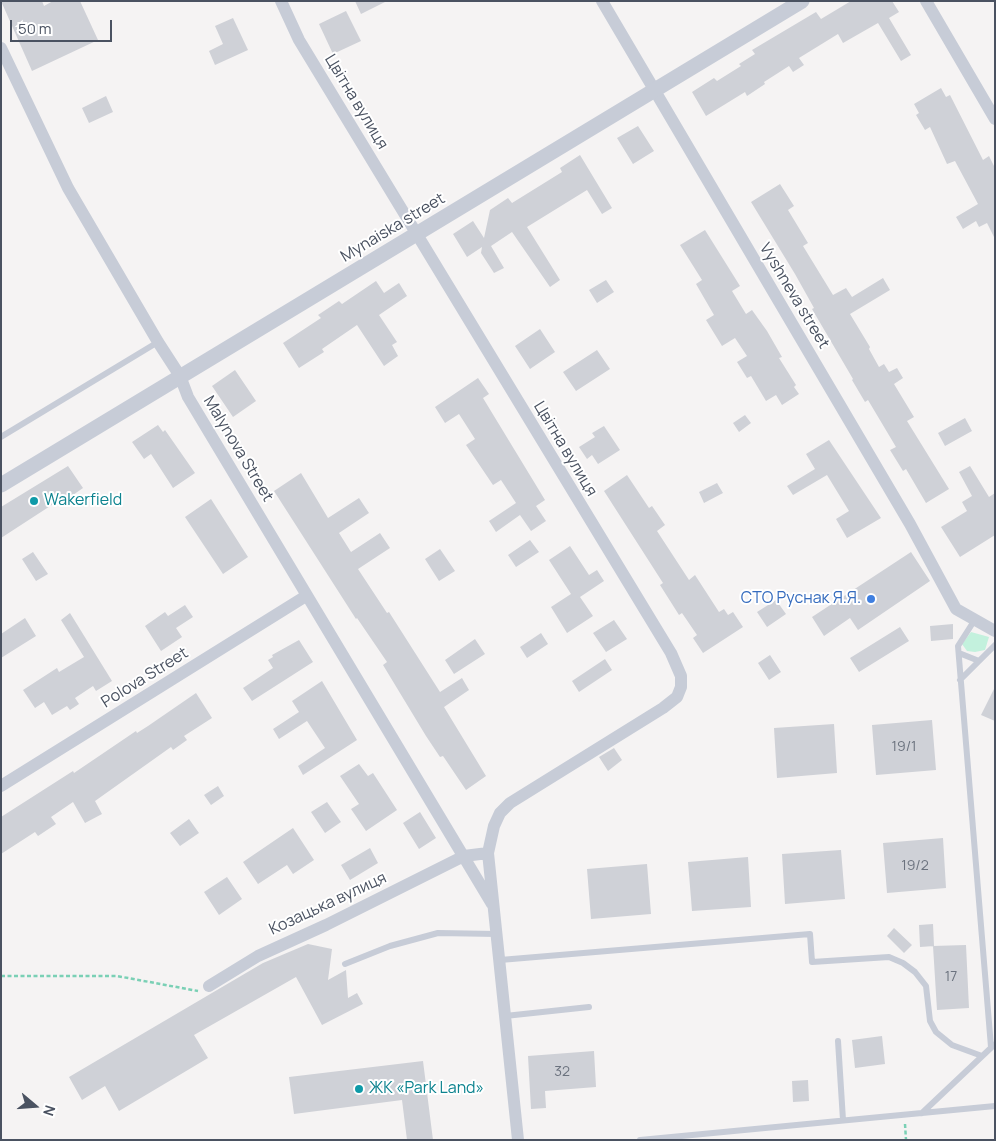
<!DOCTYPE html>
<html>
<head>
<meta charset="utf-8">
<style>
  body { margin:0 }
  #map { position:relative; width:996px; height:1141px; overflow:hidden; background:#f5f3f3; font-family:Manrope,sans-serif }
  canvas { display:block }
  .frame { position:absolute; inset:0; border:2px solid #4a5261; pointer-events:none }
  .north { position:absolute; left:10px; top:1081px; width:50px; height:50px; -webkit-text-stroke:4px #fff; paint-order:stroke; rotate:108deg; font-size:14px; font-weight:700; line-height:20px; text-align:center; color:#4a5261 }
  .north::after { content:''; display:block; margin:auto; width:18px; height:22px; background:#4a5261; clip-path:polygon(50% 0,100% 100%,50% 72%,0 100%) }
  .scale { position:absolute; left:10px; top:20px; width:102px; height:22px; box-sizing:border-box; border:2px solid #4a5261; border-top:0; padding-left:6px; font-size:15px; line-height:18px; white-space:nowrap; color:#4a5261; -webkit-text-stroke:4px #fff; paint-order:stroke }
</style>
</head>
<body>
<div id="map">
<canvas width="996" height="1141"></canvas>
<div class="frame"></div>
<div class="north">N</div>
<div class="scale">50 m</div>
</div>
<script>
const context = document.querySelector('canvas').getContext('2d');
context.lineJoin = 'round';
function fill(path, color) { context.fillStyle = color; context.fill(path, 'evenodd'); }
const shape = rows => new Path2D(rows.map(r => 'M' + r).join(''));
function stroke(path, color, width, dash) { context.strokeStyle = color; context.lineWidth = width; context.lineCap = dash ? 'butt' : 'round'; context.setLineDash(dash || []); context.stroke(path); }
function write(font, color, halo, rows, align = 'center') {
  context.font = font + ' Manrope,sans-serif'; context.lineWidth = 4; context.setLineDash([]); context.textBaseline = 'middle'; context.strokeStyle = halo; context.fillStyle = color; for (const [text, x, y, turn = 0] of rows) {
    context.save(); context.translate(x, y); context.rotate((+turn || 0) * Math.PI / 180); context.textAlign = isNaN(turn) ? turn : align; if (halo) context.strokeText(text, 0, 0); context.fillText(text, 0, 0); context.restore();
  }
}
fill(shape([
  [971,632,989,637,985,650,975,652,967,651,962,644]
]), '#c3f1dd');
fill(shape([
  [1,1,42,1,44,6,53,1,80,1,98,40,32,71],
  [355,1,387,1,361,14],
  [851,1,892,1,899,12,889,18,911,55,901,61,878,23,843,43,838,34,799,58,804,65,793,72,789,66,764,82,765,84,747,96,745,92,706,116,692,92,714,78,717,81,741,66,739,64,755,54,752,50,816,12,821,19],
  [346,11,361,41,333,54,319,24],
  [233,18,248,50,215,65,209,51,223,44,215,26],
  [941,88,946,97,950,95,983,160,989,156,995,168,995,239,987,223,979,227,976,221,963,229,956,217,978,204,955,161,947,164,930,127,925,130,916,115,919,113,914,104],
  [106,96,113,112,89,123,82,108],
  [638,126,654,151,633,164,617,138],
  [580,155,612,208,602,214,587,190,527,227,560,280,550,287,512,232,491,246,504,268,494,273,481,253,482,247,467,257,453,234,473,221,484,238,490,210,508,198,512,203,562,172,560,168],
  [780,184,794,206,788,210,808,243,803,246,833,295,846,288,852,297,883,278,890,290,850,314,870,347,869,349,879,367,884,364,889,372,897,368,903,378,894,384,914,417,907,421,949,489,926,503,906,469,903,471,890,450,896,447,868,400,865,402,852,380,853,379,812,309,814,308,795,274,751,202],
  [705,230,740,286,732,291,746,314,752,310,767,331,782,357,779,358,796,385,794,387,799,394,782,405,776,395,766,401,751,376,747,378,737,362,747,356,735,338,722,346,706,320,714,315,696,284,702,280,680,245],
  [606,280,614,292,597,303,589,290],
  [376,281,384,293,399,283,407,296,379,315,397,342,392,345,398,356,384,366,357,325,322,349,324,352,299,368,283,343,321,318,318,315,339,301,342,304],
  [540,329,555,352,530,369,515,346],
  [597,350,610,369,576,391,563,372],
  [235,370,256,401,233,417,212,386],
  [478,378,489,394,483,398,545,500,536,506,546,521,531,531,520,515,496,532,489,521,516,503,501,480,493,485,466,445,475,439,459,414,445,423,435,407],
  [745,415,751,423,739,432,733,423],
  [965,418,972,431,945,446,938,433],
  [158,425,163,432,165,430,195,473,173,488,151,454,144,459,132,442],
  [604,426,620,450,598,464,592,455,587,459,579,447,595,437,592,433],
  [829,440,881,518,847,538,836,519,849,511,827,475,793,495,787,486,815,469,806,454],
  [68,466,83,488,63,502,61,499,1,538,1,507],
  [970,466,989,497,995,493,995,535,960,557,941,527,967,511,962,502,972,496,959,472],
  [301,473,328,518,359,498,369,513,339,533,351,552,380,533,390,548,358,569,387,613,389,612,440,692,462,678,469,690,444,707,486,776,466,790,443,756,440,757,426,736,383,665,387,662,357,618,356,619,274,491],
  [627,475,649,508,652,506,665,525,657,531,689,580,695,575,719,612,724,609,728,615,733,612,743,627,703,653,693,638,697,635,682,613,679,615,660,585,663,583,604,491],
  [717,483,723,493,704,503,699,492],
  [211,499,248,557,223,574,185,517],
  [530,540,539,552,516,567,508,555],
  [570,546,589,575,597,570,604,581,580,597,593,616,567,633,551,607,571,594,549,560],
  [440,549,455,571,439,581,425,559],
  [33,552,48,574,36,581,22,559],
  [911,552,930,581,858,630,850,618,824,636,812,617],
  [776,600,786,614,767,627,757,612],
  [185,605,193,617,176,628,182,637,161,651,145,626,165,612,168,616],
  [70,613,112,681,96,691,93,686,75,698,79,704,70,710,67,706,52,715,44,702,35,708,23,690,57,668,59,672,84,657,61,620],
  [25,618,36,636,1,658,1,634],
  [614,620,627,639,606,652,593,633],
  [953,624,953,639,931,641,930,626],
  [900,627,909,641,859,672,850,658],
  [541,633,548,644,527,658,520,647],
  [475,639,485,654,454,674,445,660],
  [299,640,313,662,252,701,243,688,273,668,268,660,273,657,272,655],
  [770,655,781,672,769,680,758,663],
  [605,659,612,670,579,692,572,681],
  [322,681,357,740,303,775,298,766,325,748,307,721,279,739,273,729,299,712,292,701],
  [995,687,995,721,981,715],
  [196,693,212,718,184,736,187,740,173,750,171,747,95,801,102,814,85,823,73,802,51,817,56,824,38,836,35,832,1,854,1,817,73,771,74,773,136,731,137,733,148,726],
  [932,720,936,770,876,775,872,725],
  [834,724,837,773,777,778,774,728],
  [614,748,622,760,608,771,599,757],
  [359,764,368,776,373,773,397,810,366,831,351,809,359,804,340,776],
  [218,786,224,796,211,805,204,795],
  [327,802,341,822,325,833,311,812],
  [420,812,436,838,419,849,403,823],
  [189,819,199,833,180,846,170,833],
  [293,828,314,860,293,874,287,865,258,884,243,862],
  [943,838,946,888,887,893,883,843],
  [370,848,378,863,350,880,341,865],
  [841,850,845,899,785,904,782,854],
  [748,857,751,907,692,911,688,862],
  [647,864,651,914,591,919,587,869],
  [227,877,242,899,219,915,204,892],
  [933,924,934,946,920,947,919,925],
  [894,928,912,945,904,953,887,936],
  [308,944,332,949,328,980,346,970,348,998,357,993,363,1004,322,1025,296,977,194,1035,208,1058,119,1111,105,1086,82,1100,69,1077,263,963],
  [966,945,969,1008,937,1010,933,946],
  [882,1036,885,1064,855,1068,852,1040],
  [594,1051,596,1087,545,1091,546,1108,531,1109,528,1056],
  [423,1061,433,1140,407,1140,402,1100,294,1114,289,1077],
  [808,1080,809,1101,793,1102,792,1081]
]), '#cfd1d7');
stroke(shape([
  [1,976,117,976,198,991],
  [905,1124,906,1140]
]), '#7ad0b5', 2.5, [4, 2.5]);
stroke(shape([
  [1,437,158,342],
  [974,621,958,646,991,1047],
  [959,653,979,661],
  [960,680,995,645],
  [500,960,810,934,812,962,889,957,903,963,915,972,926,986,930,1021,936,1032,952,1045,982,1056],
  [345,964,390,946,438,933,497,934],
  [505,1016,589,1007],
  [838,1041,843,1120],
  [922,1113,994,1045],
  [640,1140,995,1106]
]), '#c7ccd7', 6);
stroke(shape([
  [281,1,299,40,671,653,681,676,681,687,677,697,663,708,510,803,500,813,494,826,488,853,518,1140],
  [602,1,910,524,956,609,995,631],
  [926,1,995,119],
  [1,48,68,188,158,342,180,376,188,397,492,904],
  [1,786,306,596],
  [209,986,258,956,326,925,464,856,488,853]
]), '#c7ccd7', 12);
stroke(shape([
  [1,485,802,1]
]), '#c7ccd7', 15);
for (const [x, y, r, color] of [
  [34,501,5,"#0f9aa8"],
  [871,599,5,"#3f7fe0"],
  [359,1089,5,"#0f9aa8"]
]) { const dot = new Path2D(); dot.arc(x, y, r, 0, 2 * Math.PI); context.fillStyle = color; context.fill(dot); stroke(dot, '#fff', 2); }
write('14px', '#6b727e', null, [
  ["19/1",904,747],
  ["19/2",915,866],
  ["17",951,977],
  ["32",562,1072]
]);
write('16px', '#4a5261', '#fff', [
  ["Цвітна вулиця",356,102,59],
  ["Mynaiska street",393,228,-31],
  ["Vyshneva street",794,296,59],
  ["Malynova Street",238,449,59],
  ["Цвітна вулиця",565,449,59],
  ["Polova Street",145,678,-32],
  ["Козацька вулиця",328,904,-25]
]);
write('16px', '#0d838f', '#fff', [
  ["Wakerfield",44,501],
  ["ЖК «Park Land»",369,1089]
], 'left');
write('16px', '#366cbe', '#fff', [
  ["СТО Руснак Я.Я.",861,599]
], 'right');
</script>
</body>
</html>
